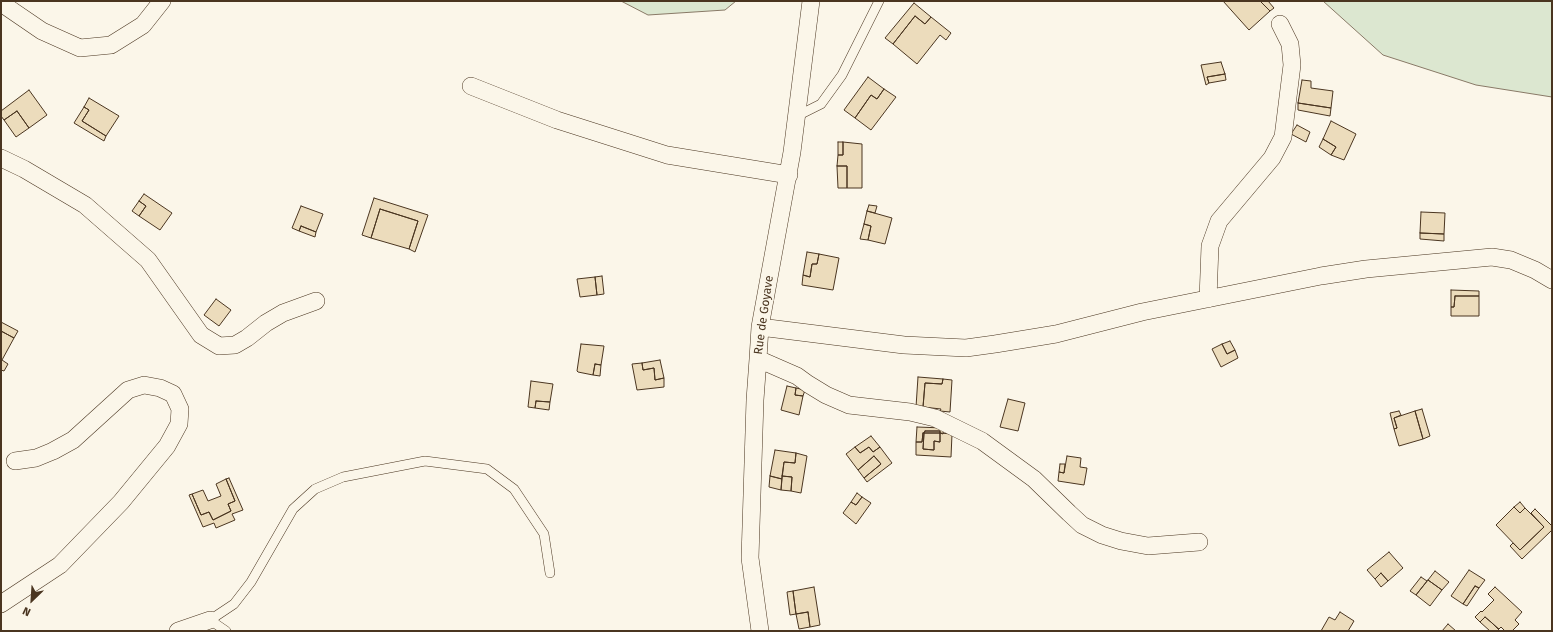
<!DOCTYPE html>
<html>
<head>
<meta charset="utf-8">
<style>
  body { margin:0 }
  #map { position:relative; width:1553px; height:632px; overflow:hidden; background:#fbf6e9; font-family:"Fira Sans",sans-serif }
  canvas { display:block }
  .frame { position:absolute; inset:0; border:2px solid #4a3520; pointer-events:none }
  .north { position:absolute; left:12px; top:580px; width:40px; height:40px; -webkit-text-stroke:3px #fbf6e9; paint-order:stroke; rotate:205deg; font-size:11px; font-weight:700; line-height:16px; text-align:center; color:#4a3520 }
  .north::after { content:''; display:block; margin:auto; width:14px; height:18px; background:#4a3520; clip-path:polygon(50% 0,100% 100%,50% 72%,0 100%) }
</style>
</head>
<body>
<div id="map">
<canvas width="1553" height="632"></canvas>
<div class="frame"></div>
<div class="north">N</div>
</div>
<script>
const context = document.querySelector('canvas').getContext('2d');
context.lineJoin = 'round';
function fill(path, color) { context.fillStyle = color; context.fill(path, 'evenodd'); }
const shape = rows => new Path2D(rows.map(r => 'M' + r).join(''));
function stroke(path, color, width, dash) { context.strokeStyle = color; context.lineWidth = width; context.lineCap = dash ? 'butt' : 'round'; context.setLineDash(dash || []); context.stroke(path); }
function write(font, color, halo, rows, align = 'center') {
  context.font = font + ' "Fira Sans",sans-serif'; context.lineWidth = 3; context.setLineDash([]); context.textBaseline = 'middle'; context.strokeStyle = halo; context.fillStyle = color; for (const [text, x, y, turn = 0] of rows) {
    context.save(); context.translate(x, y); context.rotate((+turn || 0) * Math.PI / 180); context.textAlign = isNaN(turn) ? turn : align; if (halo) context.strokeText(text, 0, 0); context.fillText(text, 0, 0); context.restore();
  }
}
const green = shape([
  [621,1,736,1,725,10,648,15,621,1],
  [1323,1,1552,1,1552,97,1476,85,1383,55,1323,1]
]);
fill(green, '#dce7d0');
stroke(green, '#887966', 1);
const building = shape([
  [1223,1,1260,1,1270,11,1249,30,1223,1],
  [1260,1,1268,1,1274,8,1270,11,1260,1],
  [914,3,931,17,925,24,915,16,893,44,885,38,914,3],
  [915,16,925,24,931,17,951,33,946,40,940,35,917,64,893,44,915,16],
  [1221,62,1225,74,1207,77,1209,83,1206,85,1201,65,1221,62],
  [1225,74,1226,80,1209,83,1207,77,1225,74],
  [868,77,884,89,877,99,871,95,855,118,844,110,868,77],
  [1302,80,1311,81,1311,88,1333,91,1331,108,1298,103,1302,80],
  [884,89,896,97,871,130,855,118,871,95,877,99,884,89],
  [29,90,47,115,29,128,17,111,4,120,1,116,1,111,29,90],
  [89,98,119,116,106,136,82,121,89,110,84,107,89,98],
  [1298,103,1331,108,1330,116,1298,110,1298,103],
  [84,107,89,110,82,121,106,136,104,141,74,123,84,107],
  [17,111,29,128,16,137,4,120,17,111],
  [1331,121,1356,134,1344,160,1331,155,1336,147,1323,139,1331,121],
  [1297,125,1310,132,1306,142,1291,134,1297,125],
  [1323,139,1336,147,1331,155,1319,147,1323,139],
  [838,142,843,142,843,155,838,155,838,142],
  [843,142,862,144,862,188,847,188,847,166,837,166,838,155,843,155,843,142],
  [837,166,847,166,847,188,838,188,837,166],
  [144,194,172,213,160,230,139,216,146,206,139,201,144,194],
  [374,198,428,215,415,252,409,249,418,221,380,209,371,238,362,235,374,198],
  [139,201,146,206,139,216,132,211,139,201],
  [869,205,877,206,875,213,867,211,869,205],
  [301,206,323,214,316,232,301,226,299,231,292,228,301,206],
  [380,209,418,221,409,249,371,238,380,209],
  [867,211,892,218,885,244,868,240,871,226,864,224,867,211],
  [1421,212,1445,213,1444,234,1420,233,1421,212],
  [864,224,871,226,868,240,860,239,864,224],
  [301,226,316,232,315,237,299,231,301,226],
  [1420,233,1444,234,1444,241,1420,239,1420,233],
  [807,252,819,254,817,264,812,264,810,277,803,275,807,252],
  [819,254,839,258,833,290,802,285,803,275,810,277,812,264,817,264,819,254],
  [602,276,604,294,597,295,595,277,602,276],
  [595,277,597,295,580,297,577,279,595,277],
  [1451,290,1479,291,1479,296,1455,296,1454,307,1451,307,1451,290],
  [1455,296,1479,296,1479,316,1451,316,1451,307,1454,307,1455,296],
  [216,299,231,310,219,326,204,315,216,299],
  [1,322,18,331,14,338,1,331,1,322],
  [1,331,14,338,2,360,8,364,4,371,1,370,1,331],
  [1230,341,1235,350,1227,354,1222,344,1230,341],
  [581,344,604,346,601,365,595,364,593,375,578,372,577,371,581,344],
  [1222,344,1227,354,1235,350,1238,358,1221,367,1212,349,1222,344],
  [660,360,664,378,655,380,654,368,643,370,642,363,660,360],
  [642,363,643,370,654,368,655,380,664,378,664,387,637,390,632,364,642,363],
  [595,364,601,365,600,376,593,375,595,364],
  [918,377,943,379,942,384,925,383,923,407,916,407,918,377],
  [943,379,952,380,950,412,940,411,941,409,923,407,925,383,942,384,943,379],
  [531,381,553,384,550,402,536,401,535,408,528,407,531,381],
  [787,386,796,388,795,395,803,396,799,415,781,410,787,386],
  [796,388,805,390,803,396,795,395,796,388],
  [1008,399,1025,403,1018,431,1000,427,1008,399],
  [536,401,550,402,549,410,535,408,536,401],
  [1422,409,1430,436,1423,439,1415,411,1422,409],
  [1399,411,1401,415,1394,418,1397,428,1394,429,1390,413,1399,411],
  [1415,411,1423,439,1399,446,1394,429,1397,428,1394,418,1415,411],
  [917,427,944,428,943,434,940,433,940,431,925,431,924,433,923,433,922,442,916,442,917,427],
  [925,431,940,431,940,433,924,433,925,431],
  [923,433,924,433,923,449,934,450,934,441,940,442,940,433,952,434,951,457,916,455,916,442,922,442,923,433],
  [924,433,940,433,940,442,934,441,934,450,923,449,924,433],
  [871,436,880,447,873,452,869,447,860,453,855,447,871,436],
  [855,447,860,453,869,447,873,452,880,447,892,463,867,482,864,478,881,464,874,456,858,470,846,454,855,447],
  [775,450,796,453,795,463,784,462,782,479,770,476,775,450],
  [796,453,807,456,801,493,791,491,792,477,782,476,784,462,795,463,796,453],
  [874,456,881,464,864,478,858,470,874,456],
  [1067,456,1081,458,1080,467,1087,468,1084,485,1058,481,1059,472,1064,473,1067,456],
  [1060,464,1065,464,1064,473,1059,472,1060,464],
  [770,476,782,479,781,490,769,487,770,476],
  [782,476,792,477,791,491,781,490,782,476],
  [229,478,243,510,232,514,235,520,216,528,214,523,203,527,189,495,192,494,201,515,209,512,213,520,231,511,228,504,235,501,226,479,229,478],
  [226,479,235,501,228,504,231,511,213,520,209,512,201,515,192,494,203,490,208,501,221,496,216,484,226,479],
  [857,493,862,497,856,505,851,502,857,493],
  [862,497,871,503,856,524,843,513,851,502,856,505,862,497],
  [1520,502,1525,508,1520,513,1514,507,1520,502],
  [1514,507,1520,513,1525,508,1544,527,1520,550,1496,525,1514,507],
  [1535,509,1552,526,1552,530,1522,559,1510,546,1513,543,1520,550,1544,527,1531,513,1535,509],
  [1389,552,1403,568,1388,581,1381,573,1375,579,1367,570,1389,552],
  [1469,570,1485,580,1479,588,1475,586,1463,604,1451,596,1469,570],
  [1435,571,1449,582,1442,590,1428,580,1435,571],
  [1381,573,1388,581,1381,587,1375,579,1381,573],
  [1421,577,1427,581,1416,595,1410,591,1421,577],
  [1428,580,1442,590,1430,606,1416,595,1428,580],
  [1475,586,1479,588,1467,606,1463,604,1475,586],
  [814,587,820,625,810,627,808,612,796,614,793,591,814,587],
  [1495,587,1522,612,1515,620,1519,624,1512,631,1505,631,1501,627,1499,629,1485,617,1480,622,1475,617,1481,611,1482,612,1494,600,1488,594,1495,587],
  [793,591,796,614,790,615,787,592,793,591],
  [808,612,810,627,799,629,796,614,808,612],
  [1340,612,1354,621,1348,631,1321,631,1329,617,1335,620,1340,612],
  [1485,617,1491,622,1500,631,1490,631,1480,622,1485,617],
  [1448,624,1456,631,1442,631,1448,624]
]);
fill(building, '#ecdcbc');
stroke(building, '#4a3520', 1);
const lane = shape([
  [797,116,821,104,842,75,879,1],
  [226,631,210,620,234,604,251,582,293,509,315,489,343,477,425,461,487,469,514,489,544,534,550,573]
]);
const street = shape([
  [1,3,42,31,80,48,111,45,143,25,162,1],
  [471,86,557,120,667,155,789,175],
  [1,158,24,169,85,205,148,260,201,335,219,346,235,345,247,338,266,323,283,313,316,301],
  [1208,299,1210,246,1219,221,1272,158,1283,137,1292,65,1290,44,1280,24],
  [760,327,904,345,966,348,995,344,1056,334,1142,312,1321,276,1366,269,1492,257,1511,260,1535,270,1552,280],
  [758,359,797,376,808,384,826,395,849,405,910,412,935,418,982,441,1034,479,1069,513,1082,525,1102,535,1121,541,1148,546,1199,542],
  [1,604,60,565,121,502,167,446,179,424,180,409,173,394,160,388,144,385,128,390,73,440,53,451,36,458,15,461],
  [178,631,210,620],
  [760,631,750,558,755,400,758,359,760,327,792,152,811,1]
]);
stroke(lane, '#4a3520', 10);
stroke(street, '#4a3520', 18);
stroke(lane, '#fbf6e9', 9);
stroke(street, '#fbf6e9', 17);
write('12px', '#4a3520', '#fbf6e9', [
  ["Rue de Goyave",764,315,-82]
]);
</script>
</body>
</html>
